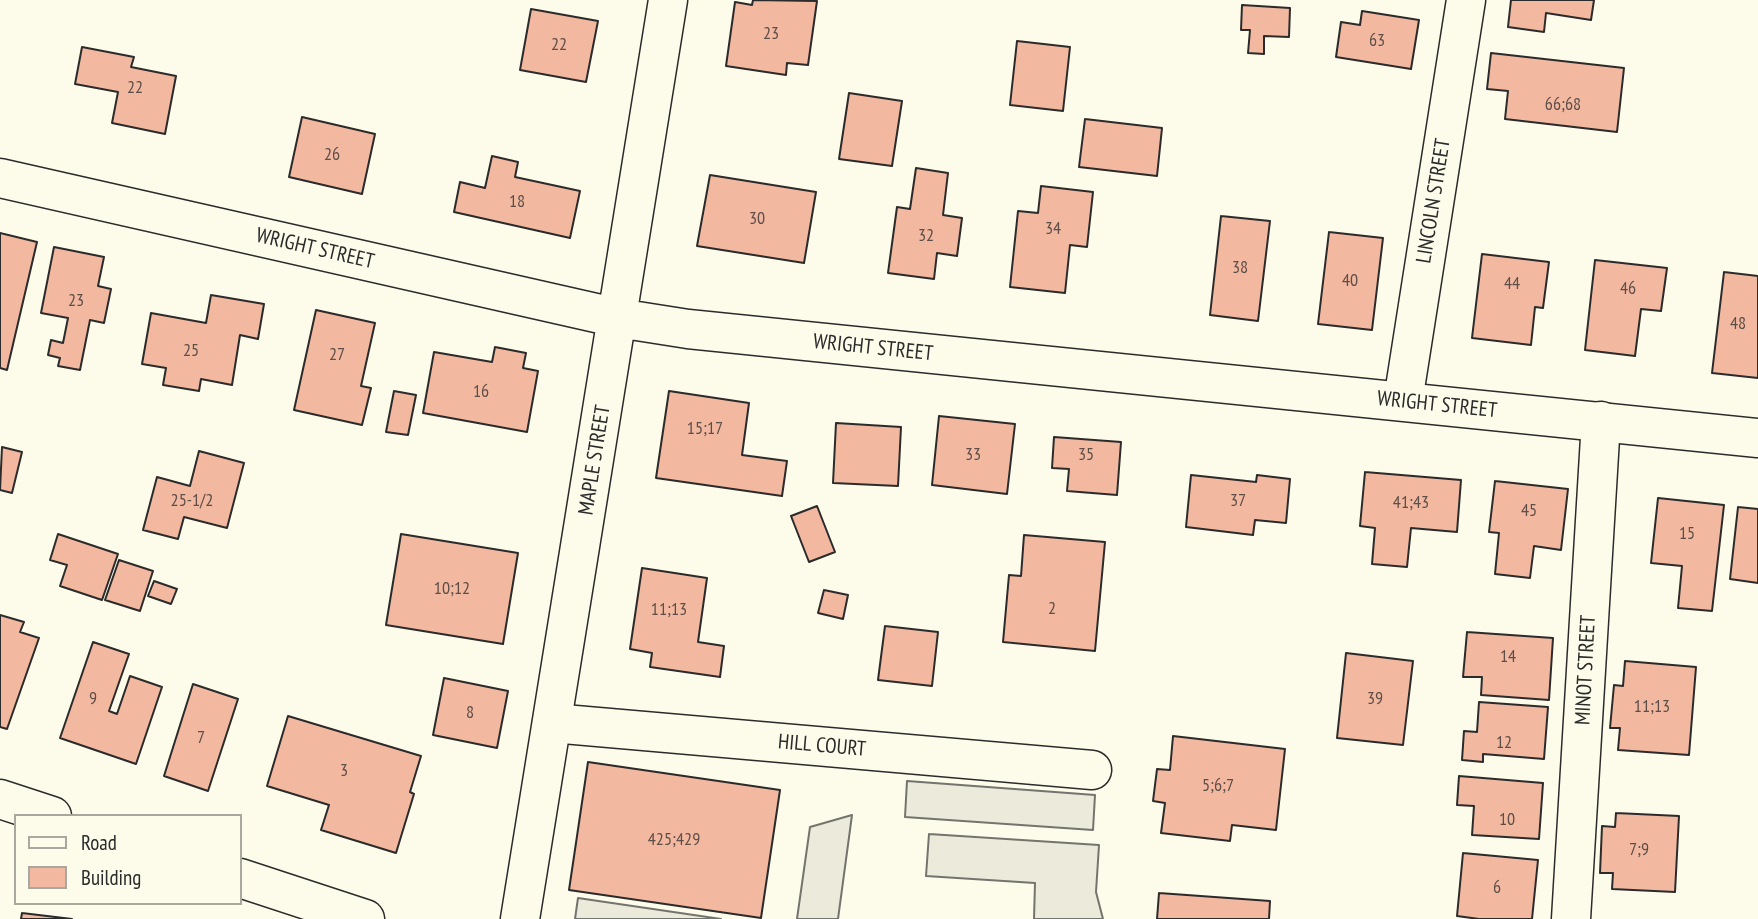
<!DOCTYPE html>
<html>
<head>
<meta charset="utf-8">
<style>
  body { margin:0 }
  #map { position:relative; width:1758px; height:919px; overflow:hidden; background:#fdfbea; font-family:"PT Sans Narrow",sans-serif }
  canvas { display:block }
  .legend { position:absolute; left:14px; top:814px; width:228px; height:91px; box-sizing:border-box; background:#fdfbea; border:2px solid #a9a89e; margin:0; padding:9px 12px; list-style:none; font-size:21px; color:#2b2b2b }
  .legend li { display:flex; align-items:center; gap:14px; height:35px }
  .legend b { width:35px; border:2px solid #a9a89e }
</style>
</head>
<body>
<div id="map">
<canvas width="1758" height="919"></canvas>
<ul class="legend">
<li><b style="height:9px;background:#fdfbea"></b>Road</li>
<li><b style="height:19px;background:#f2b8a0"></b>Building</li>
</ul>
</div>
<script>
const context = document.querySelector('canvas').getContext('2d');
context.lineJoin = 'round';
function fill(path, color) { context.fillStyle = color; context.fill(path, 'evenodd'); }
const shape = rows => new Path2D(rows.map(r => 'M' + r).join(''));
function stroke(path, color, width, dash) { context.strokeStyle = color; context.lineWidth = width; context.lineCap = dash ? 'butt' : 'round'; context.setLineDash(dash || []); context.stroke(path); }
function write(font, color, halo, rows, align = 'center') {
  context.font = font + ' "PT Sans Narrow",sans-serif'; context.lineWidth = 5; context.setLineDash([]); context.textBaseline = 'middle'; context.strokeStyle = halo; context.fillStyle = color; for (const [text, x, y, turn = 0] of rows) {
    context.save(); context.translate(x, y); context.rotate((+turn || 0) * Math.PI / 180); context.textAlign = isNaN(turn) ? turn : align; if (halo) context.strokeText(text, 0, 0); context.fillText(text, 0, 0); context.restore();
  }
}
const parking = shape([
  [907,781,1095,795,1093,830,905,817,907,781],
  [852,815,838,919,797,919,810,827,852,815],
  [929,834,1099,845,1096,892,1103,919,1034,919,1035,883,926,876,929,834],
  [578,898,721,919,575,919,578,898]
]);
fill(parking, '#eceadb');
stroke(parking, '#74746e', 2);
const building = shape([
  [753,0,817,1,808,65,787,63,786,75,726,66,735,2,752,5,753,0],
  [1511,0,1594,0,1591,20,1546,13,1544,32,1508,27,1511,0],
  [1242,5,1290,8,1289,37,1264,36,1264,54,1248,53,1250,30,1241,30,1242,5],
  [531,9,598,21,586,82,520,70,531,9],
  [1362,11,1419,20,1411,69,1336,57,1341,22,1360,25,1362,11],
  [1017,41,1070,47,1063,111,1010,105,1017,41],
  [82,47,134,57,131,67,176,76,165,134,112,123,118,92,75,84,82,47],
  [1491,53,1624,68,1617,132,1505,119,1508,91,1487,89,1491,53],
  [849,93,902,101,892,166,839,159,849,93],
  [302,117,375,134,362,194,289,177,302,117],
  [1085,119,1162,128,1157,176,1079,167,1085,119],
  [492,156,518,162,515,177,580,191,570,238,454,212,460,182,485,188,492,156],
  [916,168,948,173,943,215,962,218,957,256,937,253,934,279,888,273,897,207,910,209,916,168],
  [710,175,816,192,804,263,697,246,710,175],
  [1041,186,1093,192,1087,247,1070,245,1065,293,1010,287,1018,211,1038,213,1041,186],
  [1221,216,1270,221,1258,321,1210,315,1221,216],
  [1329,232,1383,238,1372,330,1318,324,1329,232],
  [0,233,37,242,7,370,0,368,0,233],
  [54,247,104,257,98,286,111,289,104,323,90,320,80,370,58,366,60,358,48,355,51,340,63,343,68,318,41,313,54,247],
  [1482,254,1549,262,1543,308,1535,307,1531,345,1472,338,1482,254],
  [1595,260,1667,268,1661,311,1641,309,1635,356,1585,350,1595,260],
  [1724,272,1758,276,1758,378,1712,373,1724,272],
  [211,295,264,304,258,339,240,335,232,385,201,379,199,391,163,385,166,368,142,364,151,313,206,323,211,295],
  [316,310,375,323,361,386,371,388,362,425,294,410,316,310],
  [495,347,526,353,523,368,538,371,527,432,423,413,434,352,492,362,495,347],
  [394,391,416,395,408,435,386,432,394,391],
  [669,391,749,403,742,455,787,461,782,496,656,478,669,391],
  [939,416,1015,424,1007,494,932,485,939,416],
  [836,423,901,427,898,486,833,483,836,423],
  [1054,437,1121,442,1117,495,1067,491,1069,469,1052,468,1054,437],
  [2,447,22,452,12,493,0,490,2,447],
  [199,451,244,463,227,528,184,517,178,539,143,530,157,477,190,486,199,451],
  [1365,472,1461,480,1457,532,1411,528,1407,567,1372,564,1375,528,1360,526,1365,472],
  [1191,475,1256,482,1257,475,1290,479,1286,523,1255,520,1253,535,1186,527,1191,475],
  [1495,481,1568,489,1561,550,1534,546,1530,578,1495,574,1499,533,1489,532,1495,481],
  [1658,498,1724,505,1712,611,1678,608,1682,566,1651,563,1658,498],
  [817,506,835,552,809,562,791,516,817,506],
  [1738,507,1758,509,1758,583,1730,579,1738,507],
  [58,534,118,554,102,600,60,586,67,565,50,560,58,534],
  [401,534,518,553,503,644,386,625,401,534],
  [1024,535,1105,542,1095,651,1003,642,1009,575,1021,576,1024,535],
  [119,560,153,571,140,611,105,600,119,560],
  [642,568,707,578,698,642,724,646,720,677,650,667,652,653,630,649,642,568],
  [154,581,177,589,171,604,148,596,154,581],
  [824,590,848,595,843,619,818,613,824,590],
  [0,615,24,622,20,632,39,638,7,729,0,727,0,615],
  [885,626,938,632,932,686,878,680,885,626],
  [1467,632,1553,638,1549,700,1481,695,1482,677,1463,677,1467,632],
  [93,642,129,654,109,711,117,714,130,676,162,687,136,764,60,738,93,642],
  [1346,653,1413,661,1403,745,1337,738,1346,653],
  [1625,661,1696,667,1689,755,1618,750,1620,728,1610,728,1614,685,1623,686,1625,661],
  [444,678,508,691,497,748,433,735,444,678],
  [193,684,238,699,208,791,164,776,193,684],
  [1479,702,1548,707,1544,759,1483,754,1483,762,1462,760,1464,731,1477,732,1479,702],
  [288,716,421,756,410,792,414,794,396,853,321,830,329,805,267,786,288,716],
  [1173,736,1285,749,1276,830,1232,825,1230,841,1161,833,1165,803,1153,801,1157,769,1170,770,1173,736],
  [588,762,780,790,761,918,569,890,588,762],
  [1459,776,1543,783,1539,839,1472,835,1474,806,1457,805,1459,776],
  [1616,813,1679,816,1675,892,1612,889,1613,873,1600,873,1602,826,1615,827,1616,813],
  [1463,853,1538,860,1532,919,1479,919,1457,916,1463,853],
  [1159,893,1270,901,1269,919,1157,919,1159,893],
  [22,913,72,919,21,919,22,913]
]);
fill(building, '#f2b8a0');
stroke(building, '#2b2b2b', 2);
const street = shape([
  [1403,401,1466,0],
  [552,723,1092,770],
  [0,799,52,816],
  [240,878,365,919],
  [1571,919,1601,421]
]);
const secondary = shape([
  [0,178,618,318,688,329,1758,438],
  [520,919,668,0]
]);
stroke(street, '#2b2b2b', 41);
stroke(secondary, '#2b2b2b', 41);
stroke(street, '#fdfbea', 38);
stroke(secondary, '#fdfbea', 38);
write('18px', '#5d4e48', null, [
  ["23",771,34],
  ["63",1377,41],
  ["22",559,45],
  ["22",135,88],
  ["66;68",1563,105],
  ["26",332,155],
  ["18",517,202],
  ["30",757,219],
  ["34",1053,229],
  ["32",926,236],
  ["38",1240,268],
  ["40",1350,281],
  ["44",1512,284],
  ["46",1628,289],
  ["23",76,301],
  ["48",1738,324],
  ["25",191,351],
  ["27",337,355],
  ["16",481,392],
  ["15;17",705,429],
  ["33",973,455],
  ["35",1086,455],
  ["25-1/2",192,501],
  ["37",1238,501],
  ["41;43",1411,503],
  ["45",1529,511],
  ["15",1687,534],
  ["10;12",452,589],
  ["2",1052,609],
  ["11;13",669,610],
  ["14",1508,657],
  ["9",93,699],
  ["39",1375,699],
  ["11;13",1652,707],
  ["8",470,713],
  ["7",201,738],
  ["12",1504,743],
  ["3",344,771],
  ["5;6;7",1218,786],
  ["10",1507,820],
  ["425;429",674,840],
  ["7;9",1639,850],
  ["6",1497,888]
]);
write('21px', '#2b2b2b', '#fdfbea', [
  ["LINCOLN STREET",1434,201,-81],
  ["WRIGHT STREET",315,249,13],
  ["WRIGHT STREET",873,348,6],
  ["WRIGHT STREET",1437,405,6],
  ["MAPLE STREET",595,460,-81],
  ["MINOT STREET",1586,670,-87],
  ["HILL COURT",822,746,5]
]);
</script>
</body>
</html>
